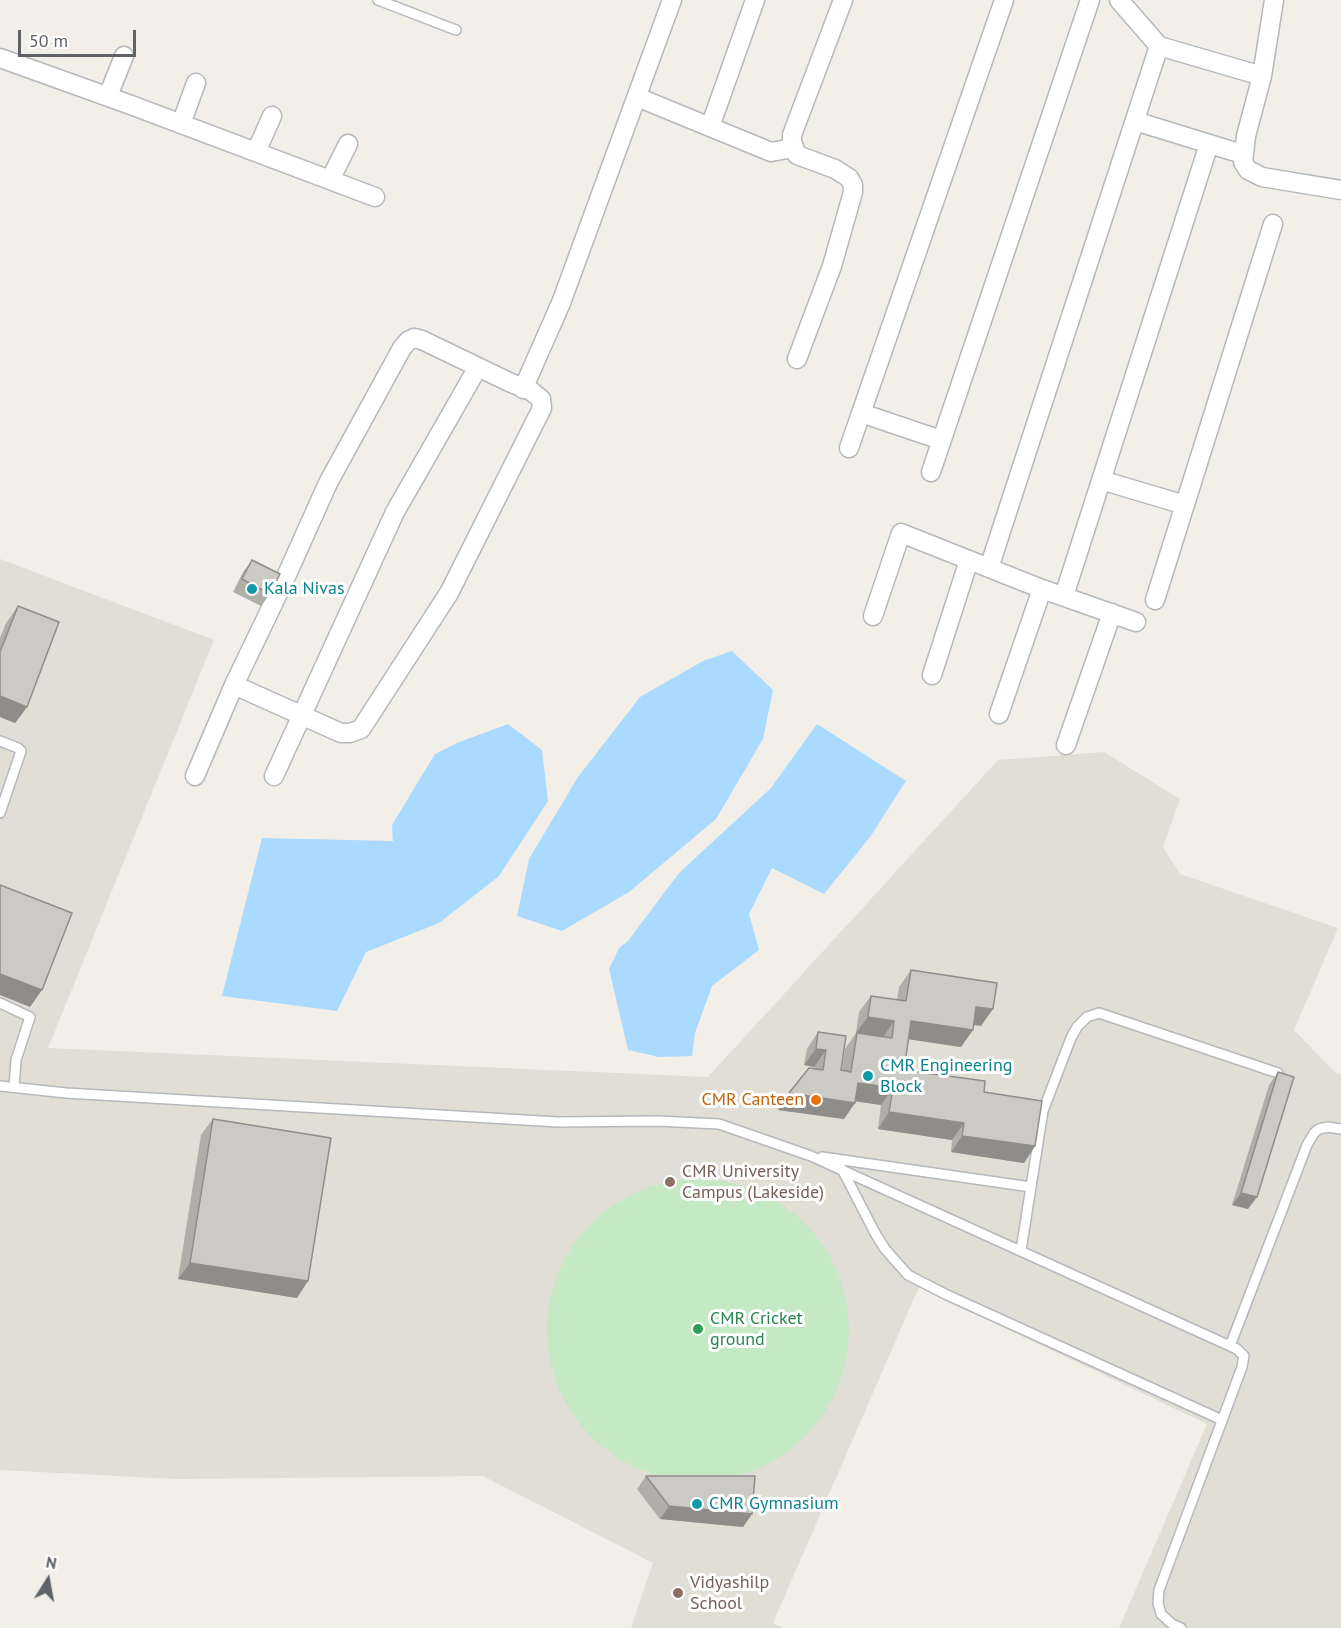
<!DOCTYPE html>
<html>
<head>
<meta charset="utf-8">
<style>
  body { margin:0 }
  #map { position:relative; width:1341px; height:1628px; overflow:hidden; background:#f1efe8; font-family:"PT Sans",sans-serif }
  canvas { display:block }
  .north { position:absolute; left:18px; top:1550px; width:60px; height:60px; -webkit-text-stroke:4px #fff; paint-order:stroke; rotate:11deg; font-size:16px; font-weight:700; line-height:24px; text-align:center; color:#5f6368 }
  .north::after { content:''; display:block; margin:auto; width:21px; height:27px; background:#5f6368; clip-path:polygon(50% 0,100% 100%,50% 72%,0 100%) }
  .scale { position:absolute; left:18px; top:30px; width:118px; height:27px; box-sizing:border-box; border:3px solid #5f6368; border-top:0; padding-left:8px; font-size:18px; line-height:21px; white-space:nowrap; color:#5f6368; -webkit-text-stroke:4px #fff; paint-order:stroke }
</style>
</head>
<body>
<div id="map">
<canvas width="1341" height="1628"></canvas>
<div class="north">N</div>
<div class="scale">50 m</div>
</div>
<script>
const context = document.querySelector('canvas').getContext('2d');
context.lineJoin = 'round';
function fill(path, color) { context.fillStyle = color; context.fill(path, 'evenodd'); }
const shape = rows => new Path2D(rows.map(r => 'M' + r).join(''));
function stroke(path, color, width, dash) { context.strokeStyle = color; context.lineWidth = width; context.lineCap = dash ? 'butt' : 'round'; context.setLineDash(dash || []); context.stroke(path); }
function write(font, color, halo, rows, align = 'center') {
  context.font = font + ' "PT Sans",sans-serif'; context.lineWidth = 6; context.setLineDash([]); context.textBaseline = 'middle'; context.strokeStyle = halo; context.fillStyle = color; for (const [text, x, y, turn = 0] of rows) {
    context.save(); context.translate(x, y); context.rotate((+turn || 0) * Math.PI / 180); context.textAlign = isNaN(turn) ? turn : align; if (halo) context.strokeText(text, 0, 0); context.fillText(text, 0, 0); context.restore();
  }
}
fill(shape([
  [0,559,214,640,48,1048,708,1077,998,760,1104,752,1180,799,1163,847,1180,874,1338,928,1294,1030,1336,1073,1341,1074,1341,1628,1119,1628,1207,1424,919,1287,773,1623,783,1628,631,1628,653,1563,483,1476,175,1479,0,1470]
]), '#e1ded6');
fill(shape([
  '547 1330a151 151 0 1 1 302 0a151 151 0 1 1-302 0Z'
]), '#c5e8c5');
fill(shape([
  [732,651,773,690,763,739,716,819,629,892,562,931,517,916,529,859,578,777,640,697,703,661],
  [508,724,542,750,548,801,499,876,439,923,366,952,337,1011,222,996,262,838,393,841,392,825,435,754,457,743],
  [817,724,906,781,870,837,824,894,772,868,749,914,759,950,712,986,695,1033,692,1056,659,1057,628,1050,609,969,619,948,628,941,679,873,771,788]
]), '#aadaff');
const lane = shape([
  [378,0,456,30],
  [0,741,18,748,21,751,0,813],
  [0,1003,30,1017,16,1060,14,1087],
  [0,1086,66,1093,558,1122,658,1121,719,1124,811,1156,1230,1346,1237,1349,1244,1356,1242,1367,1159,1590,1158,1603,1161,1614,1172,1624,1181,1628],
  [822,1157,1031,1187],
  [842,1169,875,1233,885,1249,908,1275,945,1294,1222,1420],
  [1021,1250,1043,1111,1071,1038,1077,1027,1087,1017,1099,1013,1278,1073],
  [1230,1346,1307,1145,1314,1133,1319,1129,1328,1127,1341,1129]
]);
const street = shape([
  [1119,0,1159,46,1262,76],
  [1274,0,1262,76,1246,136,1243,162,1248,170,1262,177,1341,190],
  [0,58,131,105,375,197],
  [108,96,124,56],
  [637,97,771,152,793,148],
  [1135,121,1242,154],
  [181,124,196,83],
  [710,127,755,0],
  [256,152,272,116],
  [330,180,348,144],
  [414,338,422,340,509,382,531,391,541,399,542,408,449,593,361,729,350,733,341,733,234,685,284,581,328,483,402,348,408,341,414,338],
  [797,359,832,266,853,192,853,185,849,178,835,169,797,155,792,142,792,135,843,0],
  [523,389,561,303,672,0],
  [861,413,941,440],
  [849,448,1004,0],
  [931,472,1090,0],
  [1101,480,1185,505],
  [989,568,1159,46],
  [1064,596,1209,144],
  [1155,600,1273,224],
  [873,616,901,533,1042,589,1136,622],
  [932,675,969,560],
  [999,714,1042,589],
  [1066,745,1112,613],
  [195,776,234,685],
  [274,776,395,512,478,367]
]);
stroke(lane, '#b5b8bc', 12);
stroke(street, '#b5b8bc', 21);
stroke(lane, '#fff', 9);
stroke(street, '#fff', 18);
fill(shape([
  [252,560,270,594,261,606,233,592,243,572],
  [18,606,27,707,15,723,0,717,0,638,6,623],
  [911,970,981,1026,973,1025,961,1047,909,1039,904,1070,984,1092,1035,1146,1024,1163,951,1152,952,1140,878,1129,881,1105,856,1101,844,1119,778,1110,814,1069,814,1067,804,1065,807,1049,818,1032,841,1070,842,1070,845,1049,856,1033,859,1012,871,996,897,1000,899,987],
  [1278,1072,1248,1209,1232,1205,1269,1085],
  [213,1119,297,1298,178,1279,201,1135],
  [646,1476,752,1514,743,1527,660,1519,637,1489]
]), '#afaea9');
fill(shape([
  [0,696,27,707,15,723,0,717],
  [0,974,42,990,30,1007,0,995],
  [976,1007,993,1009,981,1026,964,1023],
  [868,1017,894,1021,883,1037,856,1033],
  [911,1021,973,1030,961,1047,900,1038],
  [816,1049,826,1050,814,1067,804,1065],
  [858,1083,893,1088,881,1105,846,1100],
  [789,1093,855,1103,844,1119,778,1110],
  [889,1112,964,1123,952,1140,878,1129],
  [962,1136,1035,1146,1024,1163,951,1152],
  [1241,1193,1257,1197,1248,1209,1232,1205],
  [190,1263,308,1281,297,1298,178,1279],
  [669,1506,752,1514,743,1527,660,1519]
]), '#8f8d8a');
const building = shape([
  [252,560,280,574,270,594,242,579,252,560],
  [18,606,59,622,27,707,0,696,0,652,18,606],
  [0,885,72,913,42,990,0,974,0,885],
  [911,970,997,983,993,1009,976,1007,973,1030,911,1021,904,1070,985,1081,984,1092,1042,1101,1035,1146,962,1136,964,1123,889,1112,893,1088,858,1083,855,1103,789,1093,809,1068,823,1070,826,1050,816,1049,818,1032,846,1036,841,1070,851,1072,857,1033,892,1038,894,1021,868,1017,871,996,906,1001,911,970],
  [1278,1072,1294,1077,1257,1197,1241,1193,1278,1072],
  [213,1119,331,1138,308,1281,190,1263,213,1119],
  [646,1476,755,1476,752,1514,669,1506,646,1476]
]);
fill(building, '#cccac5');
stroke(building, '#8f8d8a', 1.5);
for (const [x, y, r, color] of [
  [252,589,6,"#0f9aa8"],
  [868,1076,6,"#0f9aa8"],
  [816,1100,6,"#e8710a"],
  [670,1182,6,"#8d6e63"],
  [698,1329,6,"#2e9e5b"],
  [697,1504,6,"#0f9aa8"],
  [678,1593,6,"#8d6e63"]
]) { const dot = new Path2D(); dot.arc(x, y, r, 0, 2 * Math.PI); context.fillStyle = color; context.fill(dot); stroke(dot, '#fff', 2); }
write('18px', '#0d838f', '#fff', [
  ["Kala Nivas",264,589],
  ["CMR Engineering",880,1066],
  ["Block",880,1087],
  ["CMR Gymnasium",709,1504]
], 'left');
write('18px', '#c56008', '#fff', [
  ["CMR Canteen",804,1100]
], 'right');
write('18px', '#785e54', '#fff', [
  ["CMR University",682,1172],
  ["Campus (Lakeside)",682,1193],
  ["Vidyashilp",690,1583],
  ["School",690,1604]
], 'left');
write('18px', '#27864d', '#fff', [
  ["CMR Cricket",710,1319],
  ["ground",710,1340]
], 'left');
</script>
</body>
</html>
